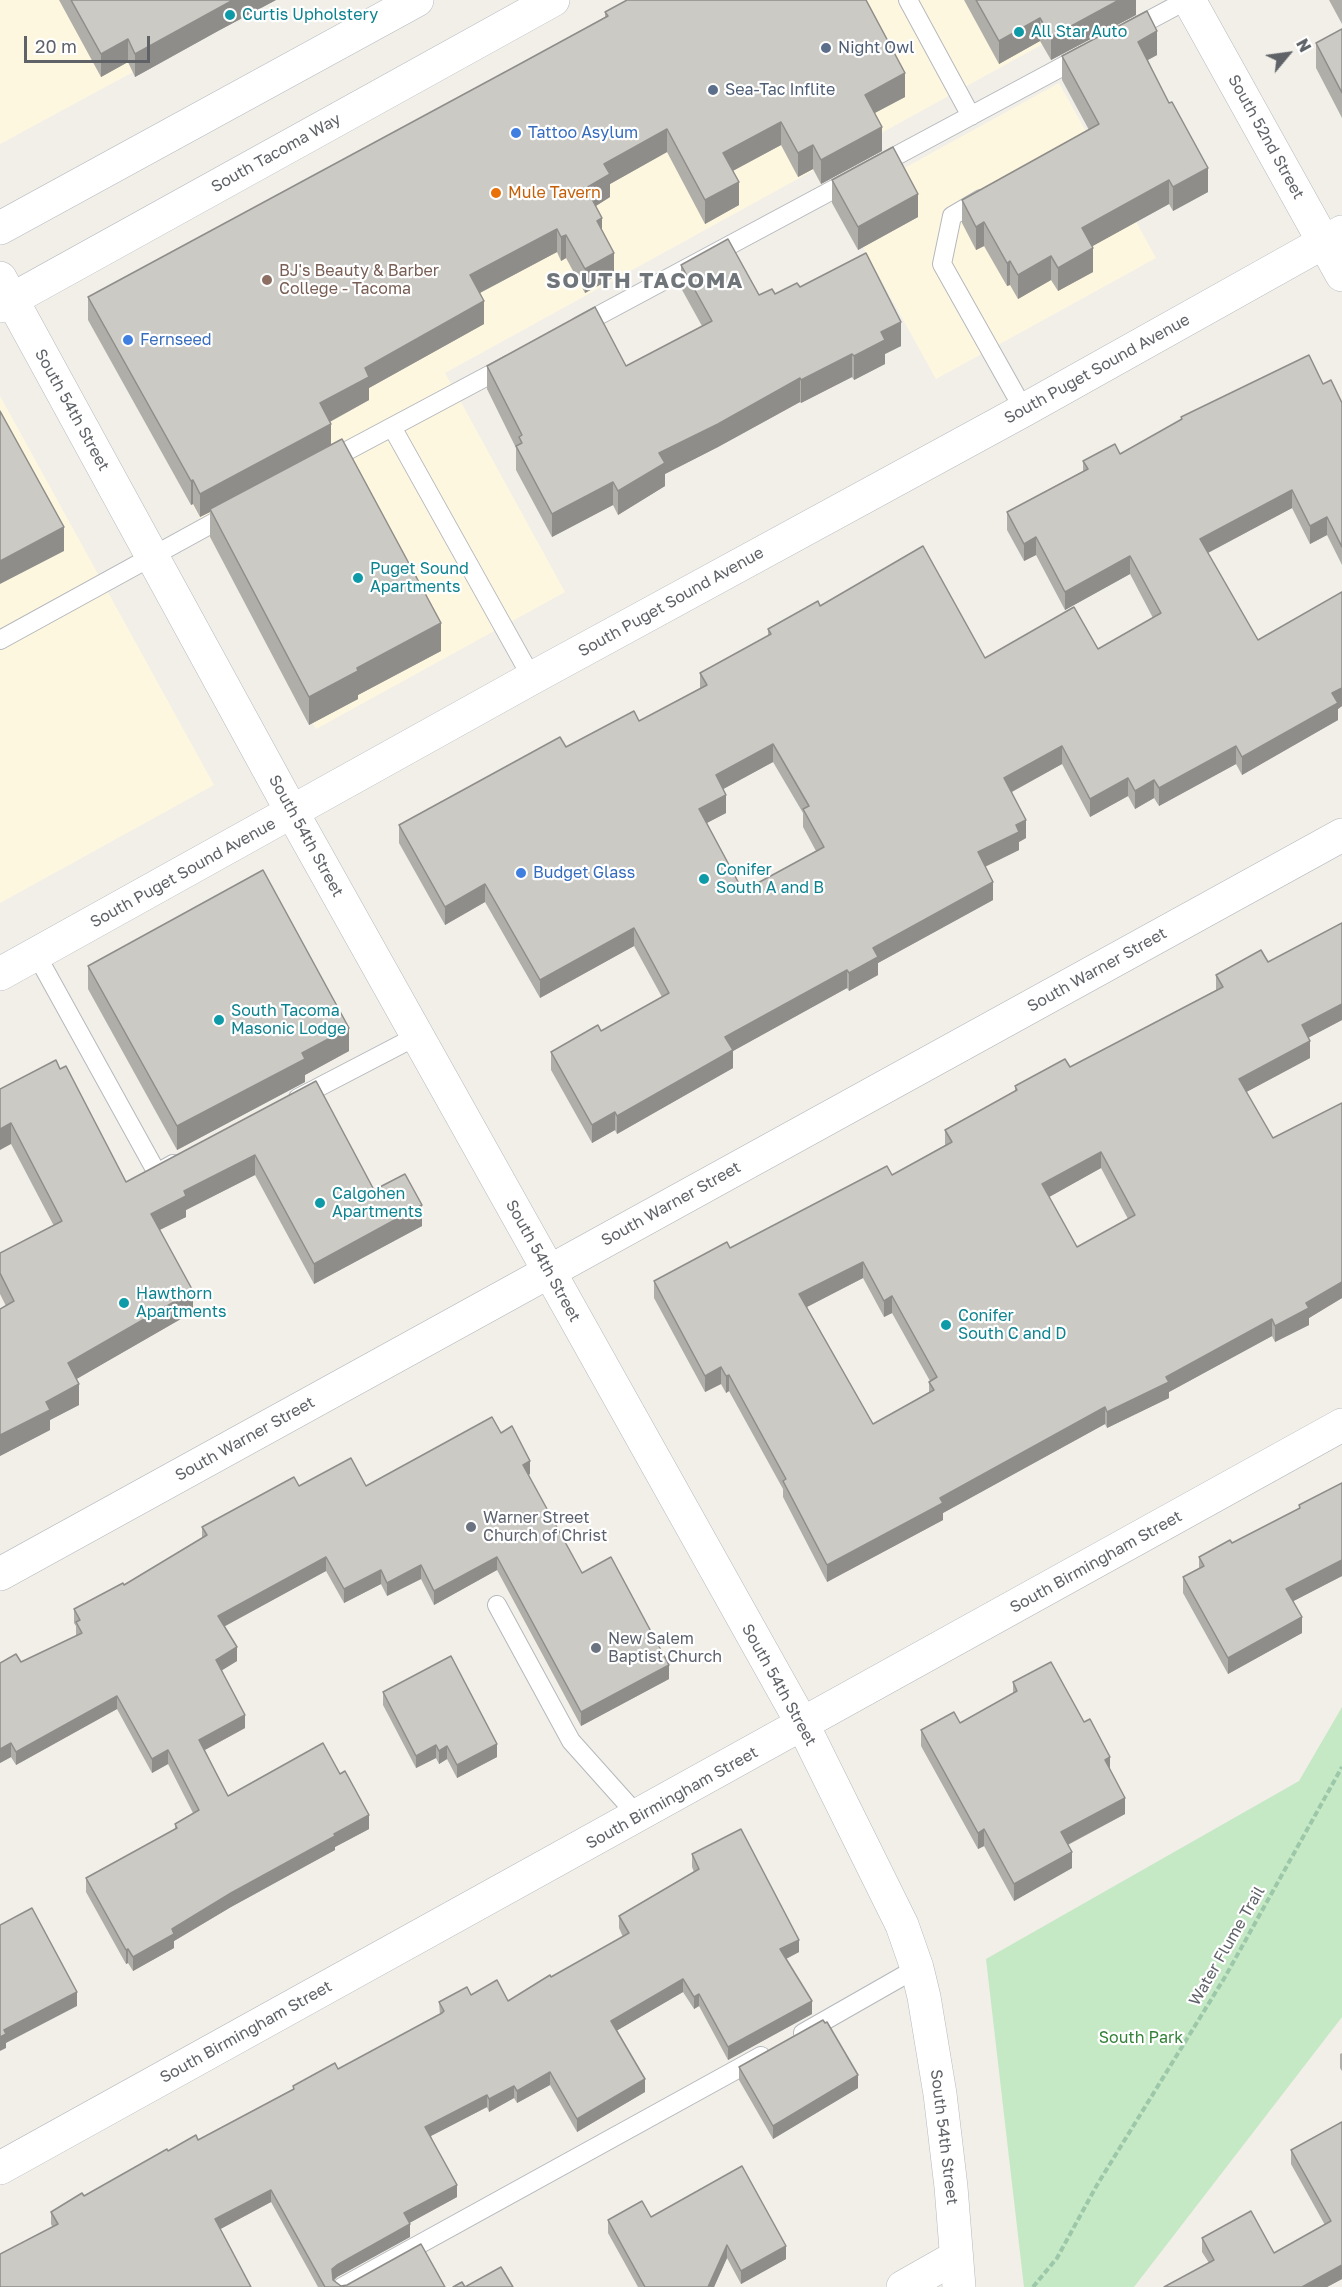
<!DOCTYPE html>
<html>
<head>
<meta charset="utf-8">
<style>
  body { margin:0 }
  #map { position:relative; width:1342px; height:2287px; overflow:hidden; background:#f1efe8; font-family:"Golos Text",sans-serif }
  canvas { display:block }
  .north { position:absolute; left:1258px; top:24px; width:60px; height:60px; -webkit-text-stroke:4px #fff; paint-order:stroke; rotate:61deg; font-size:16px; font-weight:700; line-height:24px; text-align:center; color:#5f6368 }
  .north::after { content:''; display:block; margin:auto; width:21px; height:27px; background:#5f6368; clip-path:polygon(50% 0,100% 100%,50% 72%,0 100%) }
  .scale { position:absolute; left:24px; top:36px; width:126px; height:27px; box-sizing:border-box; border:3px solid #5f6368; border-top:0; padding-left:8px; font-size:18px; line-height:21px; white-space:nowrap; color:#5f6368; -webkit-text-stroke:4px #fff; paint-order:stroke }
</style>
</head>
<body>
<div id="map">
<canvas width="1342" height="2287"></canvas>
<div class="north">N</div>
<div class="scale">20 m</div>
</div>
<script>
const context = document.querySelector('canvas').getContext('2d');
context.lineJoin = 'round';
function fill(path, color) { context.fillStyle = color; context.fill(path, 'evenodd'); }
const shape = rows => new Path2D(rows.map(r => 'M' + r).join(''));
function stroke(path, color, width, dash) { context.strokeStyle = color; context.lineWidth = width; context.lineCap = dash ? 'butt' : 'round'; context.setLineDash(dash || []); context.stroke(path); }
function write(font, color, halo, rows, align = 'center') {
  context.font = font + ' "Golos Text",sans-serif'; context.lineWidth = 4.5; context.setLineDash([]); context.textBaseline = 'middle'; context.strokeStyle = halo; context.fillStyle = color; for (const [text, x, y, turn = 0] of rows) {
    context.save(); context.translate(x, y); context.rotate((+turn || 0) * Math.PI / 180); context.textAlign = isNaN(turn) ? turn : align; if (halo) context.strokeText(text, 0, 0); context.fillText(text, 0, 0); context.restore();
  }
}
fill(shape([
  [0,0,266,0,0,144],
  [666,0,1123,0,445,373,565,592,316,729,89,317],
  [1059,83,1156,258,936,379,839,204],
  [0,396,214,785,0,903]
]), '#fef7e0');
fill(shape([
  [1342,1707,1342,2017,1134,2287,1024,2287,986,1959,1299,1781]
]), '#c5e8c5');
const service = shape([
  [908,0,971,116],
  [1129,31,1187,0],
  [981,199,952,216,942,264,1024,410],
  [579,326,1084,55],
  [392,427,532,678],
  [328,461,508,365],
  [0,640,233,512],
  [36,954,157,1173,173,1164],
  [298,1098,417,1036],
  [497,1605,571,1741,638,1816],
  [803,2033,917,1968],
  [342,2287,761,2056]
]);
const minor = shape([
  [1189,0,1342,275],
  [0,1574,1342,835],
  [0,2168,1342,1425],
  [903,2287,956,2257]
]);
const tertiary = shape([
  [0,278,292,812,803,1725,902,1925,917,1968,924,1997,940,2094,951,2187,959,2287],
  [0,974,532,678,1024,410,1342,232]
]);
const secondary = shape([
  [0,228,417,0],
  [0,306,553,0]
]);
stroke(service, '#b5b8bc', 20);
stroke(minor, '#b5b8bc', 34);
stroke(tertiary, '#b5b8bc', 34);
stroke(secondary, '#b6babf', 34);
stroke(shape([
  [1033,2287,1057,2258,1097,2185,1225,1977,1342,1767]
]), '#9cc7a9', 4, [6, 3]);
stroke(service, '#fff', 18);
stroke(minor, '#fff', 33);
stroke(tertiary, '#fff', 33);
stroke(secondary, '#fff', 33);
fill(shape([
  [59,0,276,0,218,31,135,77,128,62,101,77],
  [964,0,1136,0,1136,15,1051,60,1040,41,999,64],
  [1329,0,1342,0,1342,24],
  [605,12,905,97,875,113,882,151,821,184,813,169,798,177,781,145,733,171,739,205,705,224,667,152,610,184,610,197,596,206,614,277,585,293,566,258,561,261,557,252,480,293,484,324,369,388,369,400,330,422,331,445,441,651,358,695,358,699,309,725,210,537,210,512,200,517,193,504,191,505,88,320,88,297,518,65,605,17],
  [1342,29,1342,118,1316,68,1316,43],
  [1157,55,1148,60,1208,192,1173,211,1169,204,1092,246,1093,272,1058,291,1051,280,1018,299,1010,285,1007,286,984,246,976,250,962,223,962,200,1089,130,1062,80,1062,56],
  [832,180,918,217,858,250,832,203],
  [681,265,759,295,775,294,800,287,901,346,885,354,885,364,854,380,852,377,801,403,800,402,718,447,665,474,665,486,618,515,613,505,552,537,516,470,516,448,487,389,487,366,626,366,702,326,681,288],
  [1323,384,1342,403,1342,565,1327,535,1310,544,1292,508,1208,553,1258,640,1342,592,1342,706,1338,709,1338,720,1242,775,1236,764,1159,806,1154,798,1135,809,1128,796,1090,817,1062,764,1012,792,1026,838,1019,842,1019,850,985,867,993,900,878,963,878,975,849,991,847,988,733,1051,733,1068,617,1134,615,1130,592,1143,551,1070,551,1052,601,1031,662,997,634,946,540,998,485,902,445,925,399,843,399,825,566,747,639,721,700,688,700,673,768,636,768,629,820,606,985,658,1098,649,1153,618,1130,574,1065,610,1036,555,1024,561,1007,530,1007,512,1083,471,1083,461,1120,454,1181,420,1181,417],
  [773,762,803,813,803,827,816,851,743,891,707,823,726,813,723,789],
  [1268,962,1342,1020,1308,1038,1310,1058,1246,1092,1273,1138,1342,1103,1342,1298,1309,1318,1309,1325,1275,1342,1272,1336,1169,1392,1169,1398,1107,1428,1105,1424,943,1513,943,1520,827,1582,783,1497,783,1489,729,1391,726,1393,721,1384,705,1392,654,1298,654,1281,730,1248,892,1175,945,1145,945,1130,1015,1091,1015,1086,1070,1067,1216,990,1216,975],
  [1101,1168,1128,1219,1077,1247,1049,1197],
  [863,1278,884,1317,892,1313,930,1381,929,1382,929,1392,873,1424,807,1307],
  [88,966,349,1051,305,1075,305,1082,177,1150,88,989],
  [60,1069,126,1182,316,1081,374,1190,422,1226,314,1284,255,1175,186,1210,186,1217,160,1230,193,1312,76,1379,79,1405,50,1420,50,1430,0,1456,0,1309,6,1306,0,1294,0,1253,54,1226,11,1144,0,1089],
  [501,1433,530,1474,528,1475,582,1573,669,1679,581,1726,497,1570,434,1605,421,1579,387,1596,381,1584,344,1603,326,1571,224,1626,237,1661,222,1670,245,1728,205,1750,228,1796,369,1829,335,1847,335,1850,231,1907,174,1941,174,1948,133,1971,128,1963,126,1964,86,1892,86,1878,175,1829,175,1824,193,1813,168,1764,152,1773,117,1709,16,1765,11,1757,0,1763,21,1662,76,1636,76,1626,74,1623,74,1609,124,1585,202,1538,202,1527,299,1486,366,1486],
  [1342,1483,1342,1576,1293,1601,1302,1633,1228,1674,1183,1593,1183,1577,1199,1568,1199,1557,1232,1543,1299,1509,1299,1505],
  [1013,1682,1110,1769,1125,1814,1068,1845,1072,1868,1014,1901,984,1846,978,1849,921,1746,921,1730,960,1723,1013,1693],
  [383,1692,497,1757,457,1778,447,1759,439,1764,436,1758,416,1768,383,1705],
  [692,1854,799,1952,786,1959,812,2014,728,2060,699,2006,694,2009,683,1992,616,2031,645,2092,577,2132,550,2085,517,2103,514,2098,489,2112,487,2107,431,2136,457,2197,409,2223,410,2237,337,2277,333,2281,341,2286,445,2287,318,2287,271,2202,220,2229,52,2226,51,2224,51,2212,84,2196,168,2151,198,2140,293,2089,293,2086,338,2069,440,2015,439,2002,471,1995,508,2001,623,1937,619,1928,619,1916,694,1872,692,1867],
  [1342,2053,1342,2071,1340,2068,1340,2054],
  [739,2067,858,2088,773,2139,739,2080],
  [1342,2122,1342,2279,1327,2287,1209,2263,1202,2252,1202,2238,1274,2253,1325,2225,1291,2164,1291,2150],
  [651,2217,786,2259,741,2284,727,2258,714,2287,638,2287,608,2233,608,2220]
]), '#afaea9');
fill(shape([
  [233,0,276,0,218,31,135,77,135,54],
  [1119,0,1136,0,1136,15,1051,60,1051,37],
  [1040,18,1040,41,999,64,999,41],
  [1157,31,1157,55,1138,65,1138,42],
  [128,39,128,62,101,77,101,54],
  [905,73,905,97,865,118,865,95],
  [781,122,781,145,723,176,723,153],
  [882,127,882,151,821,184,821,160],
  [667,129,667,152,610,184,610,197,586,212,586,188,604,164],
  [813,145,813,169,798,177,798,153],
  [1208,168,1208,192,1173,211,1173,187],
  [1169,180,1169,204,1082,252,1082,228],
  [739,182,739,205,705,224,705,200],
  [918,194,918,217,858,250,858,227],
  [602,218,602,241,597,221],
  [984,222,984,246,976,250,976,227],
  [557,229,557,252,470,298,470,275],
  [566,235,566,258,561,261,561,237],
  [1093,248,1093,272,1058,291,1058,268],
  [614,253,614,277,585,293,585,269],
  [1051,256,1051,280,1018,299,1018,275],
  [1010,261,1010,285,1007,286,1007,263],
  [484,301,484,324,369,388,369,400,320,427,320,403,365,368],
  [901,322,901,346,885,354,885,364,854,380,854,356,881,332],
  [852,354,852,377,801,403,801,380],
  [800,378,800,402,718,447,665,474,665,486,618,515,618,491,659,453],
  [331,424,331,447,210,509,210,512,200,517,200,494],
  [193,480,193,504,191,505,191,481],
  [613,482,613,505,552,537,552,514],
  [1292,490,1292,508,1200,557,1200,539],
  [1327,517,1327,535,1310,544,1310,526],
  [64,527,64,551,0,584,0,561],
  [1036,537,1036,555,1024,561,1024,544],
  [1130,556,1130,574,1065,610,1065,592],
  [441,623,441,651,358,695,358,699,309,725,309,697,357,668],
  [1342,688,1342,706,1338,709,1338,720,1242,775,1242,757,1332,693],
  [773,744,773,762,716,793,716,775],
  [1062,746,1062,764,1004,796,1004,778],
  [1236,746,1236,764,1159,806,1159,788],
  [1128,778,1128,796,1090,817,1090,799],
  [1154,780,1154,798,1135,809,1135,791],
  [726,795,726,813,699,827,699,809],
  [1026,820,1026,838,1019,842,1019,850,978,870,978,852,1016,825],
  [993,882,993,900,878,963,878,975,849,991,849,973,873,948],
  [485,884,485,902,445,925,445,907],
  [634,928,634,946,540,998,540,980],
  [847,970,847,988,733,1051,733,1068,617,1134,617,1116,725,1037],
  [1342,1004,1342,1020,1302,1041,1302,1025],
  [349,1028,349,1051,305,1075,305,1082,177,1150,177,1126,302,1053],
  [1310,1041,1310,1058,1239,1096,1239,1079],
  [615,1112,615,1130,592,1143,592,1125],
  [11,1123,11,1144,0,1150,0,1129],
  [1101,1152,1101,1168,1042,1201,1042,1184],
  [255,1155,255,1175,186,1210,186,1217,151,1234,151,1214,184,1191],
  [422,1205,422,1226,314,1284,314,1264],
  [863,1262,863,1278,799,1311,799,1294],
  [1342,1282,1342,1298,1309,1318,1309,1325,1275,1342,1275,1326,1306,1303],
  [193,1291,193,1312,68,1384,68,1363],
  [892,1296,892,1313,884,1317,884,1301],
  [1272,1319,1272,1336,1169,1392,1169,1398,1107,1428,1107,1412,1166,1377],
  [721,1367,721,1384,705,1392,705,1376],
  [729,1375,729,1391,726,1393,726,1376],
  [79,1384,79,1405,50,1420,50,1430,0,1456,0,1435,46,1402],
  [1105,1407,1105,1424,943,1513,943,1520,827,1582,827,1565,940,1498],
  [530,1461,530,1474,523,1478,523,1465],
  [326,1557,326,1571,218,1630,218,1616],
  [497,1557,497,1570,434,1605,434,1591],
  [1342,1560,1342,1576,1286,1605,1286,1589],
  [421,1565,421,1579,387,1596,387,1583],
  [381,1570,381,1584,344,1603,344,1589],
  [1302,1617,1302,1633,1228,1674,1228,1658],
  [237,1647,237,1661,216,1674,216,1660],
  [669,1665,669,1679,581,1726,581,1712],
  [117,1696,117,1709,16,1765,16,1752],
  [245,1715,245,1728,199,1753,199,1740],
  [11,1743,11,1757,0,1763,0,1749],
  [497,1744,497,1757,457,1778,457,1765],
  [436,1745,436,1758,416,1768,416,1756],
  [447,1746,447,1759,439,1764,439,1751],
  [168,1750,168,1764,152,1773,152,1759],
  [1110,1757,1110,1773,1105,1760],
  [1125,1798,1125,1814,1061,1848,1061,1832],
  [369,1815,369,1829,335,1847,335,1850,231,1907,174,1941,174,1948,133,1971,133,1957,172,1929,231,1893,334,1834],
  [984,1829,984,1846,978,1849,978,1833],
  [1072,1852,1072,1868,1014,1901,1014,1884],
  [799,1940,799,1952,780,1962,780,1949],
  [128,1949,128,1963,126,1964,126,1950],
  [683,1979,683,1992,611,2034,611,2021],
  [77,1992,77,2006,6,2043,6,2048,0,2051,0,2037,4,2030],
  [699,1994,699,2006,694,2009,694,1997],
  [812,2001,812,2014,728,2060,728,2047],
  [550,2072,550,2085,517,2103,517,2091],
  [858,2075,858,2088,773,2139,773,2126],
  [645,2079,645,2092,577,2132,577,2119],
  [514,2086,514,2098,489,2112,489,2099],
  [487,2095,487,2107,425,2139,425,2127],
  [457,2185,457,2197,404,2226,404,2213],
  [271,2190,271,2202,215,2232,215,2219],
  [410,2224,410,2237,337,2277,332,2282,332,2269,337,2265],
  [727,2245,727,2258,714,2287,708,2287],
  [786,2246,786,2259,741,2284,741,2271],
  [1342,2265,1342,2279,1327,2287,1302,2287]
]), '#8f8d8a');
const building = shape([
  [71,0,233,0,135,54,128,39,101,54,71,0],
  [627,0,866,0,905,73,865,95,882,127,821,160,813,145,798,153,781,122,723,153,739,182,705,200,667,129,604,164,610,174,586,188,602,218,597,221,614,253,585,269,566,235,561,237,557,229,470,275,484,301,365,368,369,377,320,403,331,424,200,494,193,480,191,481,88,297,518,65,608,16,605,12,627,0],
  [976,0,1119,0,1051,37,1040,18,999,41,976,0],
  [1147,11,1157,31,1138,42,1169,103,1172,102,1208,168,1173,187,1169,180,1082,228,1093,248,1058,268,1051,256,1018,275,1010,261,1007,263,984,222,976,227,962,200,1099,124,1062,56,1147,11],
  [1342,29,1342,93,1316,43,1342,29],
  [893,147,918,194,858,227,832,180,893,147],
  [728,239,759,295,772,289,775,294,797,283,800,287,866,253,901,322,881,332,885,340,854,356,852,354,801,380,800,378,718,424,659,453,665,463,618,491,613,482,552,514,516,446,522,443,519,437,522,435,487,366,595,307,626,366,712,321,681,265,728,239],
  [1309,355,1323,384,1331,380,1342,403,1342,547,1327,517,1310,526,1292,490,1200,539,1258,640,1342,592,1342,688,1332,693,1338,703,1242,757,1236,746,1159,788,1154,780,1135,791,1128,778,1090,799,1062,746,1004,778,1026,820,1016,825,1019,832,978,852,993,882,873,948,878,957,849,973,847,970,725,1037,733,1050,617,1116,615,1112,592,1125,551,1052,598,1025,601,1031,669,993,634,928,540,980,485,884,445,907,399,825,560,737,566,747,634,711,639,721,707,685,700,673,771,634,768,629,818,601,820,606,923,546,985,658,1074,607,1098,649,1161,613,1130,556,1065,592,1036,537,1024,544,1007,512,1088,469,1083,461,1115,444,1120,454,1182,419,1181,417,1309,355],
  [773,744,809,806,803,809,824,847,743,891,699,809,726,795,716,775,773,744],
  [0,411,64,527,0,561,0,411],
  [342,439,441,623,357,668,358,671,309,697,210,509,342,439],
  [263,870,349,1028,302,1053,305,1059,177,1126,88,966,263,870],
  [1342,923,1342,1004,1302,1025,1310,1041,1239,1079,1273,1138,1342,1103,1342,1282,1306,1303,1309,1308,1275,1326,1272,1319,1166,1377,1169,1382,1107,1412,1105,1407,940,1498,943,1503,827,1565,783,1481,786,1479,729,1375,726,1376,721,1367,705,1376,654,1281,727,1242,730,1248,887,1166,892,1175,952,1142,945,1130,1017,1090,1015,1086,1065,1059,1070,1067,1223,987,1216,975,1261,950,1268,962,1342,923],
  [1101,1152,1135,1215,1077,1247,1042,1184,1101,1152],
  [863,1262,884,1301,892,1296,937,1377,929,1382,934,1390,873,1424,799,1294,863,1262],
  [56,1060,60,1069,66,1066,126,1182,316,1081,374,1190,405,1174,422,1205,314,1264,255,1155,184,1191,186,1196,151,1214,193,1291,68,1363,79,1384,46,1402,50,1410,0,1435,0,1309,14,1301,0,1273,0,1253,62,1221,11,1123,0,1129,0,1089,56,1060],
  [492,1417,501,1433,512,1426,530,1461,523,1465,582,1573,611,1557,669,1665,581,1712,497,1557,434,1591,421,1565,387,1583,381,1570,344,1589,326,1557,218,1616,237,1647,216,1660,245,1715,199,1740,228,1796,323,1743,340,1774,345,1771,369,1815,334,1834,335,1836,231,1893,172,1929,174,1934,133,1957,128,1949,126,1950,86,1878,177,1828,175,1824,199,1810,168,1750,152,1759,117,1696,16,1752,11,1743,0,1749,0,1663,16,1654,21,1662,82,1633,76,1622,80,1620,74,1609,123,1583,124,1585,207,1535,202,1527,294,1477,299,1486,351,1458,366,1486,492,1417],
  [1342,1483,1342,1560,1286,1589,1302,1617,1228,1658,1183,1577,1204,1566,1199,1557,1230,1540,1232,1543,1300,1508,1299,1505,1342,1483],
  [451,1656,497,1744,457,1765,447,1746,439,1751,436,1745,416,1756,383,1692,451,1656],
  [1051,1662,1084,1722,1090,1719,1110,1757,1105,1760,1125,1798,1061,1832,1072,1852,1014,1884,984,1829,978,1833,921,1730,954,1712,960,1723,1017,1691,1013,1682,1051,1662],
  [741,1829,799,1940,780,1949,812,2001,728,2047,699,1994,694,1997,683,1979,611,2021,645,2079,577,2119,550,2072,517,2091,514,2086,489,2099,487,2095,425,2127,457,2185,404,2213,410,2224,337,2265,332,2269,333,2280,341,2286,347,2285,421,2244,445,2287,325,2287,271,2190,215,2219,251,2287,0,2287,0,2254,58,2224,51,2212,82,2193,84,2196,167,2149,168,2151,196,2135,198,2140,294,2089,293,2086,335,2063,338,2069,442,2013,444,2011,439,2002,467,1987,471,1995,497,1980,508,2001,550,1975,551,1977,629,1933,619,1916,699,1869,692,1854,741,1829],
  [32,1908,77,1992,4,2030,6,2034,0,2037,0,1925,32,1908],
  [823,2020,825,2023,827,2022,858,2075,773,2126,739,2067,823,2020],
  [1342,2122,1342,2265,1302,2287,1164,2287,1214,2260,1202,2238,1251,2211,1274,2253,1331,2221,1291,2150,1342,2122],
  [742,2166,786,2246,741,2271,727,2245,708,2287,645,2287,608,2220,642,2201,651,2217,742,2166],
  [501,2267,513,2287,453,2287,462,2282,465,2287,501,2267]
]);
fill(building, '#cccac5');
stroke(building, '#8f8d8a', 1.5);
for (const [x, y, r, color] of [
  [230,15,6,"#0f9aa8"],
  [1019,32,6,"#0f9aa8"],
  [826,48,6,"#5c6f8a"],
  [713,90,6,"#5c6f8a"],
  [516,133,6,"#3f7fe0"],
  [496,193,6,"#e8710a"],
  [267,280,6,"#8d6e63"],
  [128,340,6,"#3f7fe0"],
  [358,578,6,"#0f9aa8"],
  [521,873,6,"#3f7fe0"],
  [704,879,6,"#0f9aa8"],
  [219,1020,6,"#0f9aa8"],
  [320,1203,6,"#0f9aa8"],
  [124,1303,6,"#0f9aa8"],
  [946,1325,6,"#0f9aa8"],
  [471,1527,6,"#6b7280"],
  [596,1648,6,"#6b7280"]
]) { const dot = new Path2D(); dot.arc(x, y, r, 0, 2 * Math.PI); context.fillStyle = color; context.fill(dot); stroke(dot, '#fff', 2); }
write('16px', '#0d838f', '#fff', [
  ["Curtis Upholstery",242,15],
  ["All Star Auto",1031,32],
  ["Puget Sound",370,569],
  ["Apartments",370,587],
  ["Conifer",716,870],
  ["South A and B",716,888],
  ["South Tacoma",231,1011],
  ["Masonic Lodge",231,1029],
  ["Calgohen",332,1194],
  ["Apartments",332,1212],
  ["Hawthorn",136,1294],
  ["Apartments",136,1312],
  ["Conifer",958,1316],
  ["South C and D",958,1334]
], 'left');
write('16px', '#4e5e75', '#fff', [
  ["Night Owl",838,48],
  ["Sea-Tac Inflite",725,90]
], 'left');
write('16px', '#366cbe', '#fff', [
  ["Tattoo Asylum",528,133],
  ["Fernseed",140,340],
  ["Budget Glass",533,873]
], 'left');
write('16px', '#5f6368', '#fff', [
  ["South 52nd Street",1266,137,61],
  ["South Tacoma Way",276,153,-29],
  ["South Puget Sound Avenue",1097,369,-29],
  ["South 54th Street",72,410,61],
  ["South Puget Sound Avenue",671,602,-29],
  ["South 54th Street",306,836,61],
  ["South Puget Sound Avenue",183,873,-29],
  ["South Warner Street",1097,970,-29],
  ["South Warner Street",671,1204,-29],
  ["South 54th Street",543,1261,61],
  ["South Warner Street",245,1439,-29],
  ["South Birmingham Street",1096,1562,-29],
  ["South 54th Street",779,1685,61],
  ["South Birmingham Street",672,1798,-29],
  ["Water Flume Trail",1227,1946,-60],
  ["South Birmingham Street",246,2032,-29],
  ["South 54th Street",944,2137,83]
]);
write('16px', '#c56008', '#fff', [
  ["Mule Tavern",508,193]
], 'left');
write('16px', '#785e54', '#fff', [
  ["BJ's Beauty & Barber",279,271],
  ["College - Tacoma",279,289]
], 'left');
write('16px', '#5b616d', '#fff', [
  ["Warner Street",483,1518],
  ["Church of Christ",483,1536],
  ["New Salem",608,1639],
  ["Baptist Church",608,1657]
], 'left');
write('16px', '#348238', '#fff', [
  ["South Park",1141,2038]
]);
context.letterSpacing = '1.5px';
write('bold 22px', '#70757a', '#fff', [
  ["SOUTH TACOMA",645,281]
]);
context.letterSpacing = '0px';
</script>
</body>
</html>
